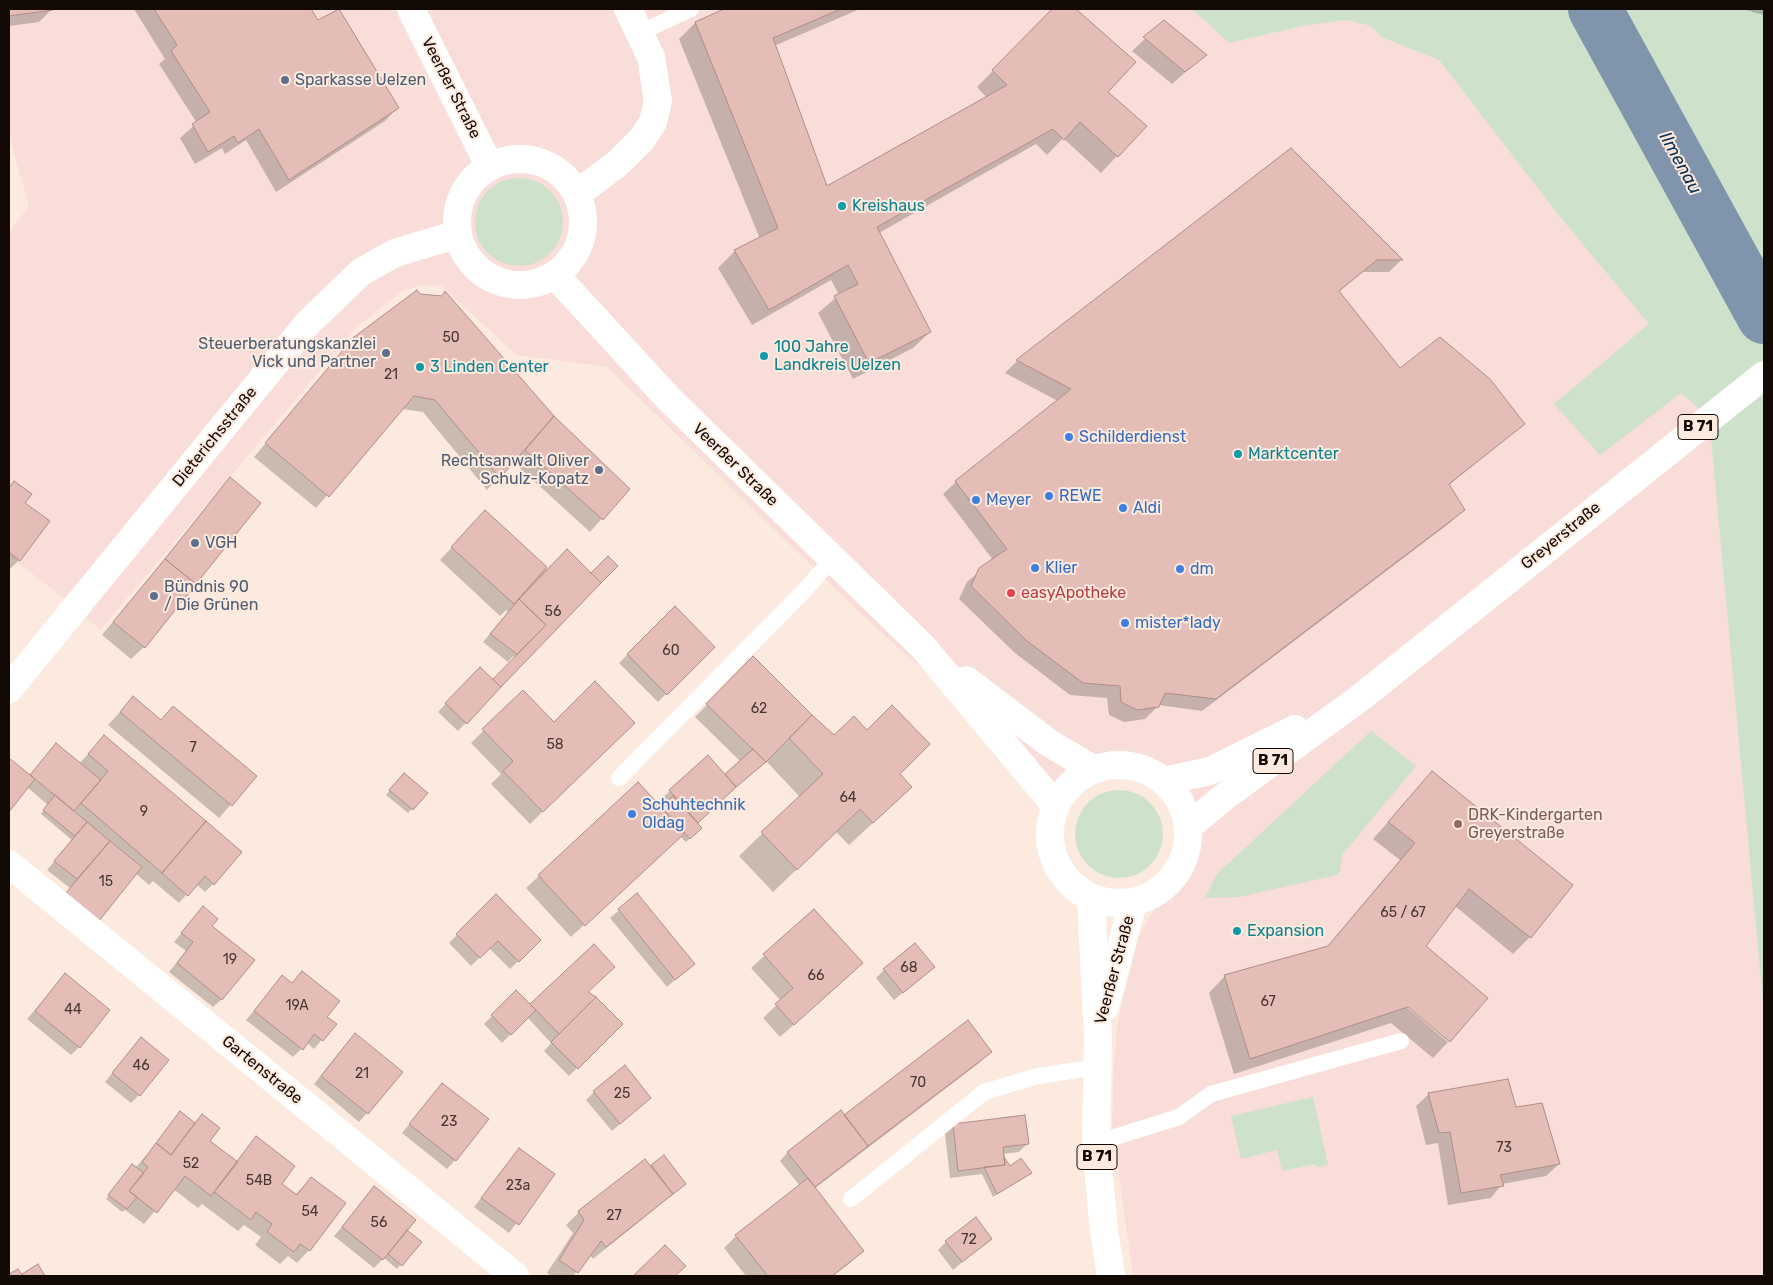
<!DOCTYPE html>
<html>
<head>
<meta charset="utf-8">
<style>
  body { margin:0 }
  #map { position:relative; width:1773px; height:1285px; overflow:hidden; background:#fdeade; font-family:Rubik,sans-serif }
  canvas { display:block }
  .frame { position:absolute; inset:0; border:10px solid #140a05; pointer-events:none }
</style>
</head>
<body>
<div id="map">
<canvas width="1773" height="1285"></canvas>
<div class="frame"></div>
</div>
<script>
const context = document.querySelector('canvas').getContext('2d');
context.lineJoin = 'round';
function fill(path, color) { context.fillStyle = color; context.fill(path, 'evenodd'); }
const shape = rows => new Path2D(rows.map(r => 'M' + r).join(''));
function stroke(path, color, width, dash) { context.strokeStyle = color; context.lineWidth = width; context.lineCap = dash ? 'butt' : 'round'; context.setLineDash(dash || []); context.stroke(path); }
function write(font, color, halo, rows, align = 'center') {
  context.font = font + ' Rubik,sans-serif'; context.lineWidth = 4; context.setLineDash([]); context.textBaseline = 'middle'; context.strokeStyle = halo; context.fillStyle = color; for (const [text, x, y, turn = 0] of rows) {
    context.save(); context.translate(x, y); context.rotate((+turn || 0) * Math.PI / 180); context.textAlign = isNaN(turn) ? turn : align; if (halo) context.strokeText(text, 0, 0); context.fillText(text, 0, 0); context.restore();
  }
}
fill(shape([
  [9,9,1192,9,1229,43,1303,26,1346,20,1371,26,1381,37,1439,60,1556,212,1649,324,1709,417,1764,1014,1764,1276,1133,1276,1112,1126,1114,1059,1118,1021,1138,938,1157,904,1176,890,1191,871,1198,850,1198,825,1192,804,1178,781,1158,765,1134,755,1108,754,1081,764,1061,779,1054,788,861,614,607,367,517,355,441,286,423,285,403,290,357,327,100,630,70,603,9,556,9,233,29,206,9,134]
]), '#f8ddd8');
fill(shape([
  [1192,9,1764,9,1764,1014,1709,417,1681,393,1600,455,1554,404,1649,324,1556,212,1439,60,1381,37,1371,26,1346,20,1303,26,1229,43],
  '475 222a44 44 0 1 1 88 0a44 44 0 1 1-88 0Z',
  [1371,731,1416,766,1342,855,1340,871,1337,875,1239,897,1205,898,1216,875],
  '1075 834a44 44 0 1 1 88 0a44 44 0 1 1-88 0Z',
  [1313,1097,1328,1165,1316,1167,1315,1164,1282,1171,1277,1150,1241,1159,1231,1116]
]), '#cee1ca');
fill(shape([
  [9,9,52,9,39,22,9,26],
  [134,9,310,9,318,21,397,108,385,121,276,192,246,140,225,154,222,148,195,164,180,138,197,123,159,64,165,59],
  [727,9,860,9,774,46,827,187,987,98,977,87,1054,9,1074,9,1134,62,1106,92,1145,126,1101,173,1063,138,1047,155,1036,144,879,233,930,332,913,348,853,379,818,313,839,295,831,280,752,325,718,268,735,251,760,239,679,39,695,23],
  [1742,9,1764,9,1764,15],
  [1164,21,1205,55,1172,84,1132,51],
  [1290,149,1401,260,1389,272,1363,272,1338,292,1399,370,1523,424,1449,485,1463,509,1451,522,1202,711,1159,705,1145,719,1124,722,1109,715,1107,698,1070,695,1015,653,959,599,967,582,993,560,943,494,956,482,1058,401,1005,373,1017,361],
  [419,296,628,489,590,532,513,462,487,490,423,412,402,409,316,508,254,457,355,338],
  [230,479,144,647,131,659,102,635],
  [15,482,23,503,19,560,9,570,9,488],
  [485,512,547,569,567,551,591,575,501,686,458,731,438,712,480,668,493,680,515,658,513,656,508,662,483,642,508,612,506,610,500,616,440,560],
  [675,608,713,647,658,702,619,663],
  [753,658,834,737,898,774,887,810,849,845,836,832,773,892,739,856,800,797,766,761,696,823,697,832,686,842,680,836,571,937,526,888,638,784,661,809,666,804,661,799,708,757,725,776,741,762,695,717],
  [523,691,554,723,634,723,530,824,491,784,501,774,471,743],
  [133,698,160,721,173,707,255,777,219,818,108,725],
  [104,736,213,884,205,892,196,884,179,903,153,881,149,885,135,873,58,903,70,888,47,870,72,840,41,814,48,805,27,787,9,810,9,760,29,776,79,764],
  [1432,772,1571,885,1530,937,1513,954,1455,906,1424,946,1403,1004,1448,1042,1433,1058,1391,1023,1234,1074,1209,993,1225,976,1326,948,1400,860,1373,839],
  [400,778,426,793,408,813,386,795],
  [637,895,693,964,667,987,610,918],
  [496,896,540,940,510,969,489,948,471,966,449,943],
  [814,910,849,976,780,1037,763,1018,781,1001,751,968],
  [195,916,211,926,222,999,213,1007,169,972,186,951,174,942],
  [934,967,894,1000,876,978,884,970],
  [65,975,79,1047,71,1055,27,1019],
  [282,977,335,1024,314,1049,307,1043,293,1057,246,1020],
  [516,992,530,1006,587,992,621,1024,569,1076,544,1051,551,1043,527,1017,502,1043,484,1024],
  [347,1043,367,1113,359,1122,314,1084],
  [133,1047,139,1095,131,1103,105,1082],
  [990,1052,978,1064,814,1189,863,1250,850,1263,833,1276,746,1276,724,1248,736,1236,800,1186,780,1161,788,1152,844,1116],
  [442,1084,455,1160,447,1169,402,1133],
  [594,1092,649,1098,612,1131,586,1100],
  [1429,1094,1515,1109,1559,1164,1546,1176,1502,1184,1491,1198,1448,1205,1438,1143,1426,1145,1416,1106],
  [202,1116,208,1141,236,1162,256,1138,281,1184,295,1195,311,1178,309,1250,297,1263,288,1256,280,1264,255,1245,261,1237,244,1225,238,1231,202,1204,198,1208,173,1189,144,1224,125,1210,122,1212,106,1199,129,1170,135,1168,152,1149,194,1124],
  [953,1126,1028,1143,1019,1152,1002,1154,1010,1167,1031,1173,993,1197,982,1174,950,1178,945,1134],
  [519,1149,553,1175,509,1233,474,1207],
  [664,1156,681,1188,593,1259,590,1255,573,1276,552,1276,547,1273,573,1233,566,1225,579,1212,645,1160,650,1167],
  [374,1188,406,1230,420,1242,397,1269,384,1258,374,1268,334,1236],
  [990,1239,953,1270,938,1250,946,1242]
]), '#0003');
stroke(shape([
  [1595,9,1764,317]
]), '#8095ab', 54);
const building = shape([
  [9,9,53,9,53,10,9,16,9,9],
  [154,9,311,9,318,20,339,9,399,108,289,180,259,129,238,143,234,136,208,152,192,124,210,112,171,51,177,45,154,9],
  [724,9,841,9,773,38,827,186,1007,85,992,70,1052,9,1076,9,1136,62,1108,92,1147,126,1118,157,1080,122,1064,140,1053,129,877,227,931,332,869,363,834,296,858,284,848,265,769,310,734,250,778,228,695,22,724,9],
  [1164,20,1207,55,1185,72,1143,37,1164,20],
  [1291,148,1403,260,1377,260,1339,291,1400,368,1440,337,1490,379,1525,424,1449,484,1465,510,1216,699,1165,693,1159,707,1137,710,1121,702,1120,686,1083,683,1027,641,971,586,979,568,1007,549,955,481,1071,389,1016,360,1291,148],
  [417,290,420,294,442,296,445,291,554,416,500,478,435,400,414,396,329,497,265,443,354,337,417,290],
  [554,416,630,489,603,520,525,450,554,416],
  [230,477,261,503,196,584,165,559,230,477],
  [14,481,32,494,25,503,50,521,20,561,9,552,9,488,14,481],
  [485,510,547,567,514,604,451,547,485,510],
  [567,549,601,583,501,687,493,679,546,625,519,599,567,549],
  [608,556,618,566,601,583,591,573,608,556],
  [165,559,196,584,145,648,113,622,165,559],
  [519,599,546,625,517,654,490,634,519,599],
  [675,606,715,647,667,695,627,654,675,606],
  [753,656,812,715,766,762,706,704,753,656],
  [480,667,501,687,467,724,445,703,480,667],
  [595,681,635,723,543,812,503,771,513,761,482,729,523,690,554,722,595,681],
  [133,696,161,720,173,706,257,776,232,806,120,712,133,696],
  [892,705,930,744,900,774,912,787,873,823,860,809,797,870,761,832,823,774,789,738,812,715,834,735,854,716,867,730,892,705],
  [104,735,206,821,162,873,81,803,108,771,88,754,104,735],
  [56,743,101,780,74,811,30,775,56,743],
  [753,749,766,762,736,787,725,774,753,749],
  [708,755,736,787,698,823,669,790,708,755],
  [9,758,35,779,9,812,9,758],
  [1432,771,1573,885,1531,938,1469,889,1426,946,1488,998,1450,1042,1408,1007,1250,1059,1224,975,1328,946,1415,843,1388,822,1432,771],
  [404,773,428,793,413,810,389,790,404,773],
  [638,782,685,833,585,926,538,875,638,782],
  [55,795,87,822,75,836,43,810,55,795],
  [673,796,702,828,690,839,661,807,673,796],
  [206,821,242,852,214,885,205,876,188,896,162,873,206,821],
  [87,822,110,841,77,879,54,861,87,822],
  [110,841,142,867,99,921,65,894,110,841],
  [637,893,695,964,675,980,618,909,637,893],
  [496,894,541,940,519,962,498,941,480,958,456,934,496,894],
  [203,906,218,919,212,926,255,960,222,1000,177,963,193,942,181,933,203,906],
  [814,909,863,963,794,1025,775,1004,793,988,763,954,814,909],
  [915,943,935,967,903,993,883,969,915,943],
  [594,944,615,967,588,992,596,997,559,1034,530,1004,594,944],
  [302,971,340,1001,327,1017,337,1024,323,1041,314,1034,303,1050,254,1011,282,975,292,983,302,971],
  [65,973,110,1010,80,1048,35,1011,65,973],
  [516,990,536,1010,511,1035,491,1015,516,990],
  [596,997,623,1024,578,1069,551,1042,596,997],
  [968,1020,992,1052,868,1146,844,1115,968,1020],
  [355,1033,403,1072,368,1114,321,1076,355,1033],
  [141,1037,169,1060,140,1096,112,1073,141,1037],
  [625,1065,651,1098,620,1124,593,1091,625,1065],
  [1508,1079,1516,1107,1542,1103,1560,1164,1500,1175,1504,1186,1461,1193,1450,1132,1439,1133,1428,1093,1508,1079],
  [442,1083,489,1119,456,1161,409,1124,442,1083],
  [841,1110,868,1146,815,1187,787,1152,841,1110],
  [180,1111,195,1123,171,1155,156,1143,180,1111],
  [202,1114,220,1128,210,1141,238,1162,211,1196,185,1176,157,1213,129,1191,148,1167,142,1162,156,1143,171,1155,202,1114],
  [1025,1115,1029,1144,1003,1147,1005,1165,958,1171,953,1124,1025,1115],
  [256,1136,295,1166,282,1184,297,1195,311,1177,346,1203,310,1251,300,1244,294,1252,267,1232,272,1224,256,1212,251,1220,214,1192,256,1136],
  [519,1148,555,1174,519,1225,481,1198,519,1148],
  [664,1155,686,1184,673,1194,651,1165,664,1155],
  [1004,1157,1010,1166,1021,1158,1032,1173,997,1194,984,1167,1005,1165,1004,1157],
  [645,1159,673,1194,606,1247,601,1241,578,1273,559,1260,584,1220,578,1211,645,1159],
  [132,1164,144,1173,129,1191,137,1197,127,1209,108,1195,132,1164],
  [808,1178,864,1251,832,1276,768,1276,735,1235,808,1178],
  [374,1186,416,1220,383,1260,342,1227,374,1186],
  [976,1217,992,1239,962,1262,945,1241,976,1217],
  [407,1230,422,1242,402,1266,388,1254,407,1230],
  [665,1245,686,1266,675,1276,633,1276,665,1245],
  [38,1264,45,1276,23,1276,22,1274,38,1264],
  [18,1269,23,1276,9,1276,9,1274,18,1269]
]);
fill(building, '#e3bdb6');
stroke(building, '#b18d87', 1);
stroke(shape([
  [639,33,691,9],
  [619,778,805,590,832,559],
  [1096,1143,1179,1117,1211,1094,1401,1041],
  [851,1199,984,1092,1034,1077,1095,1067]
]), '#fff', 16);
stroke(shape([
  [411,9,490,167],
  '457 222a63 63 0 1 1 126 0a63 63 0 1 1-126 0Z',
  [577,194,618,163,642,139,653,122,658,101,651,57,628,9],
  [555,275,668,398,923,647,1055,805],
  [966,680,1049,743,1093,769],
  [9,689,308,323,361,272,395,253,458,234],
  [9,864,515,1276]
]), '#fff', 28);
stroke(shape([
  '1050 834a69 69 0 1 1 138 0a69 69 0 1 1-138 0Z',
  [1164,781,1210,771,1295,729],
  [1188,827,1224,797,1360,698,1764,375],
  [1091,898,1098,1038,1096,1143,1104,1231,1111,1276],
  [1105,1007,1133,902]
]), '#fff', 28);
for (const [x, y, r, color] of [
  [285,80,5,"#5c6f8a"],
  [842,206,5,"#0f9aa8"],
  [386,353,5,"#5c6f8a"],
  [764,356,5,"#0f9aa8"],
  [420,367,5,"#0f9aa8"],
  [1069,437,5,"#3f7fe0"],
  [1238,454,5,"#0f9aa8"],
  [599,470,5,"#5c6f8a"],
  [1049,496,5,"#3f7fe0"],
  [976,500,5,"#3f7fe0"],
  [1123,508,5,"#3f7fe0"],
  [195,543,5,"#5c6f8a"],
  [1035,568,5,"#3f7fe0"],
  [1180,569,5,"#3f7fe0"],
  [1011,593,5,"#e0444e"],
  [154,596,5,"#5c6f8a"],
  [1125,623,5,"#3f7fe0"],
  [632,814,5,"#3f7fe0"],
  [1458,824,5,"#8d6e63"],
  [1237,931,5,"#0f9aa8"]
]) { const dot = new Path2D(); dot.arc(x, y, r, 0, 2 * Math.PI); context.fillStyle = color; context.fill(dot); stroke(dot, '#fdeade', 2); }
write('14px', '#483731', null, [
  ["50",451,338],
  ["21",391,375],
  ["56",553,612],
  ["60",671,651],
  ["62",759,709],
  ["58",555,745],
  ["7",193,748],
  ["64",848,798],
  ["9",144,812],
  ["15",106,882],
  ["65 / 67",1403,913],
  ["19",230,960],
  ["68",909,968],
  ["66",816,976],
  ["67",1268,1002],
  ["19A",297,1006],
  ["44",73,1010],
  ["46",141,1066],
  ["21",362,1074],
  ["70",918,1083],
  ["25",622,1094],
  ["23",449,1122],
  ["73",1504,1148],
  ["52",191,1164],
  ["54B",259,1181],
  ["23a",518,1186],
  ["54",310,1212],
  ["27",614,1216],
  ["56",379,1223],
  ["72",969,1240]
]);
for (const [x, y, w] of [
  [1698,427,40],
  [1273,761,40],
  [1097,1157,40]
]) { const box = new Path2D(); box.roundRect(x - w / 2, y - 12.5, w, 25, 4); context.fillStyle = '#fdeade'; context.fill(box); stroke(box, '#140a05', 1); }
write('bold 15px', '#140a05', null, [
  ["B 71",1698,427],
  ["B 71",1273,761],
  ["B 71",1097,1157]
]);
write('16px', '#4e5e75', '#fdeade', [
  ["Sparkasse Uelzen",295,80],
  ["Steuerberatungskanzlei",376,344,"right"],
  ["Vick und Partner",376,362,"right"],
  ["Rechtsanwalt Oliver",589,461,"right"],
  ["Schulz-Kopatz",589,479,"right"],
  ["VGH",205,543],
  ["Bündnis 90",164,587],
  ["/ Die Grünen",164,605]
], 'left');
write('16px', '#140a05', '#fdeade', [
  ["Veerßer Straße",451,88,63],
  ["Dieterichsstraße",215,437,-51],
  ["Veerßer Straße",735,465,44],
  ["Greyerstraße",1561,536,-39],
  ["Veerßer Straße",1115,970,-75],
  ["Gartenstraße",262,1070,39]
]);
write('16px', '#0d838f', '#fdeade', [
  ["Kreishaus",852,206],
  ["100 Jahre",774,347],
  ["Landkreis Uelzen",774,365],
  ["3 Linden Center",430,367],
  ["Marktcenter",1248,454],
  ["Expansion",1247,931]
], 'left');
write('16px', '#366cbe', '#fdeade', [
  ["Schilderdienst",1079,437],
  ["REWE",1059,496],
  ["Meyer",986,500],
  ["Aldi",1133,508],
  ["Klier",1045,568],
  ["dm",1190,569],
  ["mister*lady",1135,623],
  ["Schuhtechnik",642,805],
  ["Oldag",642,823]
], 'left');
write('16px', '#be3a42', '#fdeade', [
  ["easyApotheke",1021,593]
], 'left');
write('16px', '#785e54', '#fdeade', [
  ["DRK-Kindergarten",1468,815],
  ["Greyerstraße",1468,833]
], 'left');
write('italic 18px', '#0d3152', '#fdeade', [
  ["Ilmenau",1680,163,61]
]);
</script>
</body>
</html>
